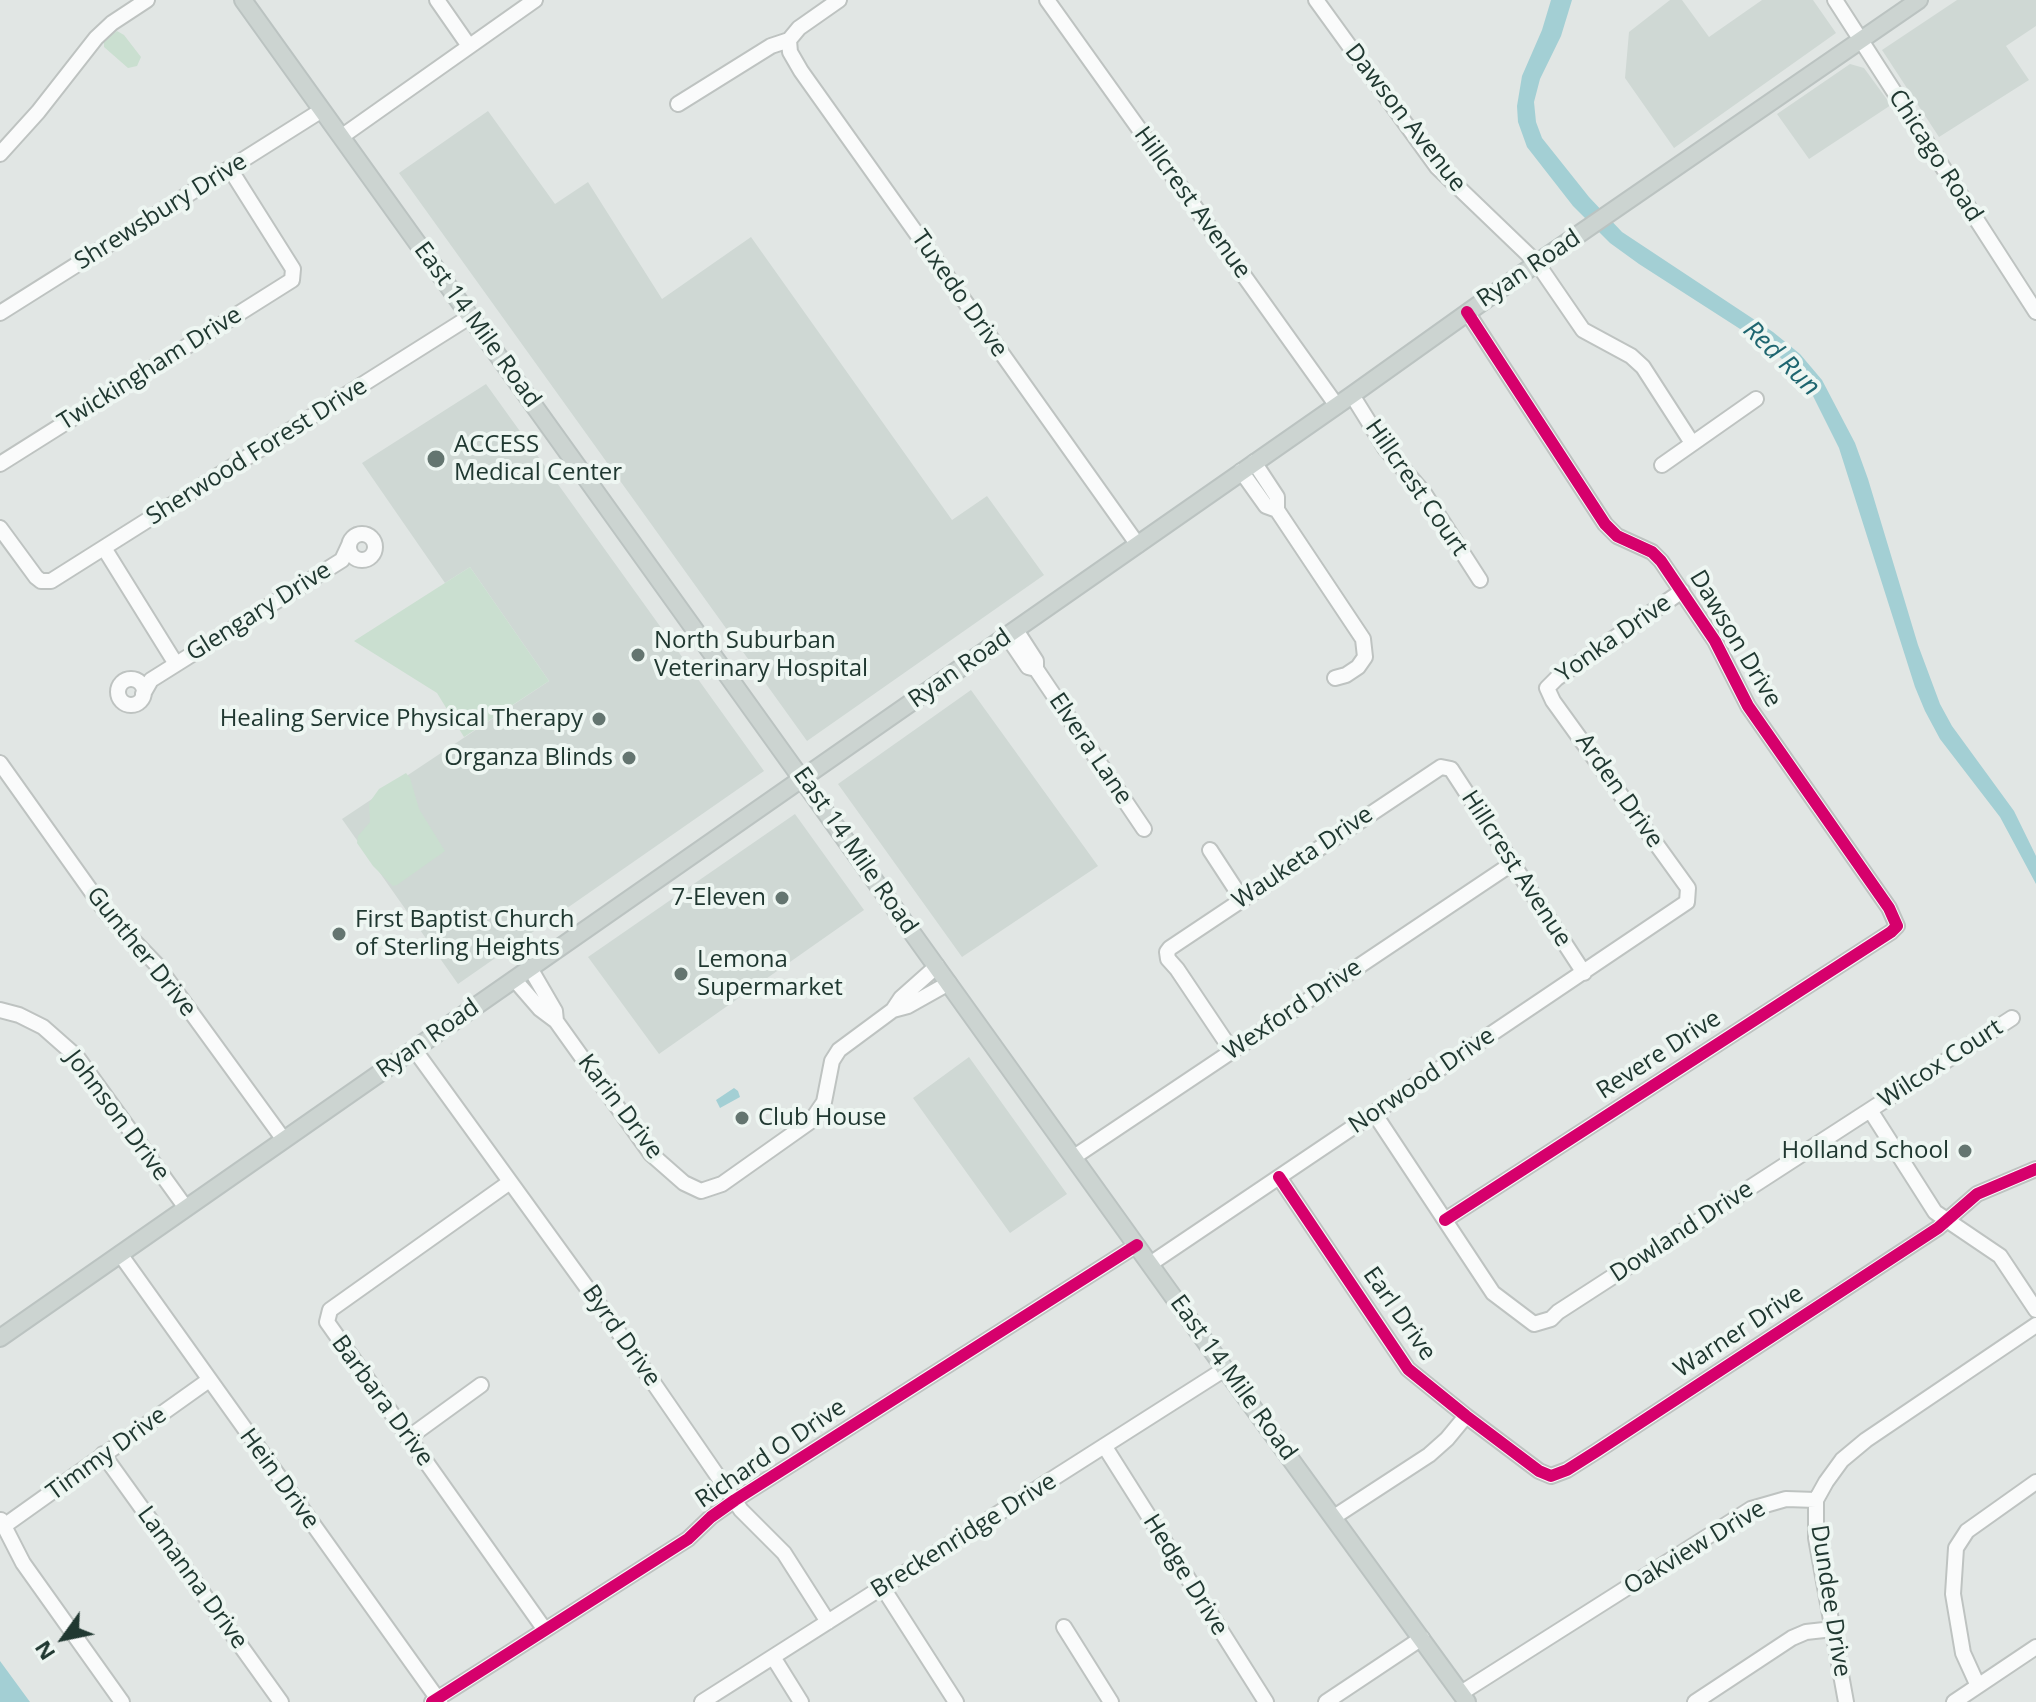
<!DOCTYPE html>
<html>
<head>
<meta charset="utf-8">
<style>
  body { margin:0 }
  #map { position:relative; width:2036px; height:1702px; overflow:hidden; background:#e1e6e4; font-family:"Open Sans",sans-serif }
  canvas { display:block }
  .north { position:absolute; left:24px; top:1598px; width:80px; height:80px; -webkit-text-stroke:6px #eef6f2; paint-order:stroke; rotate:237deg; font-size:22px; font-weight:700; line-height:32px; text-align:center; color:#203831 }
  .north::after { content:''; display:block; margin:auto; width:28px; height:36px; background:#203831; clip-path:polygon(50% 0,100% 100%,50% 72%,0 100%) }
</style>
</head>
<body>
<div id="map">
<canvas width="2036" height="1702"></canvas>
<div class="north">N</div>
</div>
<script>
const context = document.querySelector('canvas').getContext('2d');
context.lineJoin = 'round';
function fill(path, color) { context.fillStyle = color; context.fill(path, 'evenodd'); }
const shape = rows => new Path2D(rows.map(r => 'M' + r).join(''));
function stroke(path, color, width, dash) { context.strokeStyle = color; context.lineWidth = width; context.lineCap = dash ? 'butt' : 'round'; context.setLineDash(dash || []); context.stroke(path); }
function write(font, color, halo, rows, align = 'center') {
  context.font = font + ' "Open Sans",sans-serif'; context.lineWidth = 8; context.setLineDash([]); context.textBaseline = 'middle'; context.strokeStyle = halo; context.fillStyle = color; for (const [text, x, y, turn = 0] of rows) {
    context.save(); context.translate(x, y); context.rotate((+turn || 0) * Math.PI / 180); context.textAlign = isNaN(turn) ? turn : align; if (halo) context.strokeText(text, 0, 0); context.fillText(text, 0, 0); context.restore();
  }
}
fill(shape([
  [1670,0,1682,0,1709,37,1762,0,1813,0,1836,33,1674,148,1625,78,1629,32],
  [1957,0,2036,0,2036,26,2006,46,2029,80,1939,137,1882,50],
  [1850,64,1864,68,1891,105,1809,159,1777,114],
  [488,111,555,204,588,182,662,299,751,237,952,520,987,496,1044,575,807,741,399,173],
  [486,384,764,771,458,984,342,819,549,681,470,567,445,583,362,463],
  [971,690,1098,866,962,957,838,784],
  [795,814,864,910,659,1054,588,957],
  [969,1057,1067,1194,1010,1233,913,1098]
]), '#cfd8d4');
fill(shape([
  [117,31,124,35,141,57,137,66,128,68,104,47,104,41],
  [470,567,549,681,464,737,437,693,354,641],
  [406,773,410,778,419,809,445,851,397,885,393,886,373,866,357,843,358,836,370,822,369,803,379,789]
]), '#cadfd0');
fill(shape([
  [1551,0,1572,0,1561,36,1540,79,1534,102,1536,122,1542,138,1589,197,1622,232,1773,332,1800,354,1822,380,1855,443,1868,479,1918,645,1940,704,1952,726,2014,811,2036,856,2036,884,2000,817,1940,739,1925,711,1915,687,1839,448,1808,386,1788,364,1765,345,1639,264,1610,243,1573,206,1527,147,1518,122,1517,106,1522,76,1542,30],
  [734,1088,738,1091,740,1097,720,1108,716,1100],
  [0,1661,30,1702,0,1702]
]), '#a3cfd4');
const minor = shape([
  [437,0,469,46],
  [1047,0,1337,406],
  [1316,0,1437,167,1537,263,1583,330,1631,356,1643,367,1692,443],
  [1835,0,2036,312],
  [789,40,790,52,801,71,1138,545],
  [678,104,771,46,789,40,799,28,839,0],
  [341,137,535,0],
  [0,154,38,112,96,38,112,23,147,0],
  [0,313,322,110],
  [1352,395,1385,448,1424,493,1480,580],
  [1254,462,1277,497,1277,510],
  [0,464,292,280,293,269,230,169],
  [1662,465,1756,399],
  [1241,471,1266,506,1277,510,1363,639,1365,657,1358,667,1346,675,1335,678],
  [0,528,36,577,41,581,51,581,471,316],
  '349 547a13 13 0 1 1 26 0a13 13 0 1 1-26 0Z',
  [104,548,176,664],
  [1016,630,1036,661,1036,669,1144,829],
  [1007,636,1028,667,1036,669],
  '118 692a13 13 0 1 1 26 0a13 13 0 1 1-26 0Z',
  [143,694,151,680,342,560,349,545],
  [0,763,106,912,156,964,284,1140],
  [1210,850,1242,899],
  [937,966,901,998,893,1010,908,1006,949,983],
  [514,979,540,1009,556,1021,555,1011,530,968],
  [0,1010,19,1015,43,1027,77,1057,186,1208],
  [556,1021,651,1154,684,1183,701,1191,722,1184,811,1121,824,1102,832,1061,839,1050,893,1010],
  [414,1049,606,1314,741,1510,784,1553,828,1622],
  [1232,1051,1177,969,1168,959,1167,952,1170,948,1441,767,1451,769,1584,973],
  [1870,1110,1935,1212,2000,1256,2036,1310],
  [1374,1113,1493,1293,1534,1324,1551,1319,1558,1312,2012,1018],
  [1074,1157,1513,863],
  [1279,1177,1408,1369,1466,1416,1539,1471,1551,1476,1567,1470,1597,1451,1938,1228,1977,1194,2036,1169],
  [510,1182,330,1310,327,1322,545,1630],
  [1445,1220,1891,932,1897,926,1889,908,1748,706,1715,641,1661,561,1652,552,1617,536,1605,524,1467,312],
  [120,1254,440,1702],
  [1150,1264,1687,902,1688,888,1553,701,1547,688,1557,678,1682,591],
  [408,1438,481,1385],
  [1105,1447,1266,1702],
  [103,1454,281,1702],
  [1334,1517,1429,1455,1447,1439,1466,1416],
  [1,1520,23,1563,122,1702],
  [4,1526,209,1380],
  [883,1588,956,1702],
  [1064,1627,1111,1702],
  [773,1657,801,1702],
  [1978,1686,1963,1653,1953,1594,1956,1548,1967,1531,2036,1482],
  [1461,1693,1751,1509,1786,1499,1816,1500],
  [432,1702,688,1539,711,1517,735,1500,1137,1245],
  [702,1702,1225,1369],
  [1326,1702,1422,1638],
  [1695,1702,1792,1638,1806,1632,1833,1629],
  [1846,1702,1816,1538,1816,1500,1826,1482,1842,1460,1866,1440,2036,1325],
  [1954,1702,2036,1647]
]);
const major = shape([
  [243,0,1225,1369,1467,1702],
  [0,1338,1352,395,1537,263,1919,0]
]);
stroke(minor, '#bec3c1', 18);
stroke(major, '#bbc3c1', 20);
stroke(minor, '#fafbfb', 14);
stroke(major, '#ccd4d1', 16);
stroke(shape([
  [1279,1177,1408,1369,1466,1416,1539,1471,1551,1476,1567,1470,1597,1451,1938,1228,1977,1194,2036,1169],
  [1445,1220,1891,932,1897,926,1889,908,1748,706,1715,641,1661,561,1652,552,1617,536,1605,524,1467,312],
  [432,1702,688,1539,711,1517,735,1500,1137,1245]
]), '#d6006c', 12);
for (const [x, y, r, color] of [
  [436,459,10,"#647570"],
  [638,655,8,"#647570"],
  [599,719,8,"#647570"],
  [629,758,8,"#647570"],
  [782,898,8,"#647570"],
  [339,934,8,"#647570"],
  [681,974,8,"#647570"],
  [742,1118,8,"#647570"],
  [1965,1151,8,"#647570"]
]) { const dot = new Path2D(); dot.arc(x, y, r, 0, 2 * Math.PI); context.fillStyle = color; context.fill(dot); stroke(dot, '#eef6f2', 3); }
write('24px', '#203831', '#eef6f2', [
  ["Dawson Avenue",1405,118,52],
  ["Chicago Road",1935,156,57],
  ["Hillcrest Avenue",1192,203,54],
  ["Shrewsbury Drive",161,212,-32],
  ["Ryan Road",1529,269,-34],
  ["Tuxedo Drive",959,294,55],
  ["East 14 Mile Road",477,325,54],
  ["Twickingham Drive",150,369,-32],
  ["Sherwood Forest Drive",257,452,-32],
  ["Hillcrest Court",1416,488,55],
  ["Glengary Drive",259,612,-32],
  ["Yonka Drive",1614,639,-35],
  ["Dawson Drive",1735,639,59],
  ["Ryan Road",960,669,-35],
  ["Elvera Lane",1090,749,56],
  ["Arden Drive",1619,791,55],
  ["East 14 Mile Road",855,851,55],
  ["Wauketa Drive",1303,858,-34],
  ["Hillcrest Avenue",1516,869,57],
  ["Gunther Drive",141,952,51],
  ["Wexford Drive",1293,1010,-34],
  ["Ryan Road",428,1039,-35],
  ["Revere Drive",1659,1055,-33],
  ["Wilcox Court",1941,1064,-33],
  ["Norwood Drive",1422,1081,-34],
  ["Karin Drive",620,1107,53],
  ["Johnson Drive",117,1116,53],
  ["Dowland Drive",1682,1232,-33],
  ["Earl Drive",1399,1314,55],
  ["Warner Drive",1739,1332,-33],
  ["Byrd Drive",621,1336,55],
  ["East 14 Mile Road",1233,1378,54],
  ["Barbara Drive",382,1401,54],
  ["Timmy Drive",107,1454,-36],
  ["Richard O Drive",771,1454,-34],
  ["Hein Drive",279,1479,54],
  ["Breckenridge Drive",964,1536,-32],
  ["Oakview Drive",1695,1548,-31],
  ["Hedge Drive",1185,1575,58],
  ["Lamanna Drive",192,1578,54],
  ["Dundee Drive",1830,1601,81]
]);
write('24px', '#203831', '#eef6f2', [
  ["ACCESS",454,445],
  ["Medical Center",454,473],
  ["North Suburban",654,641],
  ["Veterinary Hospital",654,669],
  ["Healing Service Physical Therapy",583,719,"right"],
  ["Organza Blinds",613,758,"right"],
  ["7-Eleven",766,898,"right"],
  ["First Baptist Church",355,920],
  ["of Sterling Heights",355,948],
  ["Lemona",697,960],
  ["Supermarket",697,988],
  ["Club House",758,1118],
  ["Holland School",1949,1151,"right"]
], 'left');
write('italic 26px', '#1e6670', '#eef6f2', [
  ["Red Run",1781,359,44]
]);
</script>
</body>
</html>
